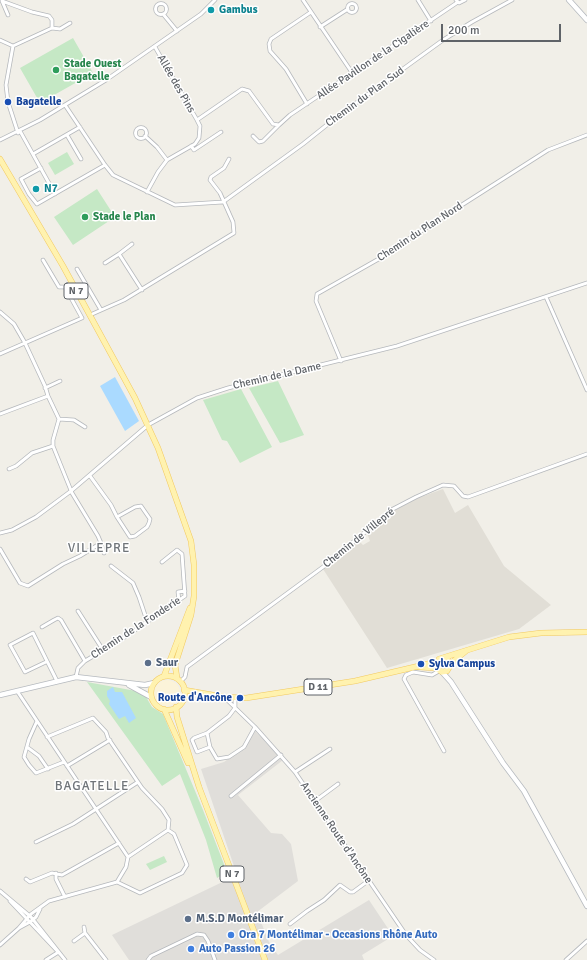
<!DOCTYPE html>
<html>
<head>
<meta charset="utf-8">
<style>
  body { margin:0 }
  #map { position:relative; width:587px; height:960px; overflow:hidden; background:#f1efe8; font-family:Signika,sans-serif }
  canvas { display:block }
  .scale { position:absolute; left:441px; top:24px; width:120px; height:18px; box-sizing:border-box; border:2px solid #5f6368; border-top:0; padding-left:5px; font-size:12px; line-height:14px; white-space:nowrap; color:#5f6368; -webkit-text-stroke:3px #fff; paint-order:stroke }
</style>
</head>
<body>
<div id="map">
<canvas width="587" height="960"></canvas>
<div class="scale">200 m</div>
</div>
<script>
const context = document.querySelector('canvas').getContext('2d');
context.lineJoin = 'round';
function fill(path, color) { context.fillStyle = color; context.fill(path, 'evenodd'); }
const shape = rows => new Path2D(rows.map(r => 'M' + r).join(''));
function stroke(path, color, width, dash) { context.strokeStyle = color; context.lineWidth = width; context.lineCap = dash ? 'butt' : 'round'; context.setLineDash(dash || []); context.stroke(path); }
function write(font, color, halo, rows, align = 'center') {
  context.font = font + ' Signika,sans-serif'; context.lineWidth = 3; context.setLineDash([]); context.textBaseline = 'middle'; context.strokeStyle = halo; context.fillStyle = color; for (const [text, x, y, turn = 0] of rows) {
    context.save(); context.translate(x, y); context.rotate((+turn || 0) * Math.PI / 180); context.textAlign = isNaN(turn) ? turn : align; if (halo) context.strokeText(text, 0, 0); context.fillText(text, 0, 0); context.restore();
  }
}
fill(shape([
  [255,731,283,760,238,795,271,833,282,834,291,844,298,881,257,912,269,942,278,955,369,900,393,936,362,955,364,960,129,960,112,935,237,875,201,769,224,762,245,747]
]), '#e0deda');
fill(shape([
  [443,489,455,513,468,505,504,566,551,605,519,629,387,668,323,569,358,540,363,545,370,541,367,533,395,510,418,498]
]), '#e1ded6');
fill(shape([
  [73,38,93,73,40,103,20,68],
  [67,152,74,164,55,175,48,163],
  [97,189,115,217,73,245,54,217],
  [278,381,304,435,284,442,280,443,249,388],
  [241,389,272,447,240,463,227,441,222,440,203,400],
  [87,682,136,691,146,697,152,707,163,714,203,810,227,872,217,878,206,840,180,774,162,786],
  [164,856,167,862,150,870,146,864]
]), '#c5e8c5');
fill(shape([
  '154 693a13 13 0 1 1 26 0a13 13 0 1 1-26 0Z'
]), '#fbf3d9');
fill(shape([
  [115,377,139,421,125,431,100,386],
  [113,687,115,692,122,692,136,718,129,723,125,716,119,719,109,704,110,701,107,696,107,691]
]), '#aadaff');
const street = shape([
  [303,0,353,74],
  [418,0,431,21],
  [456,0,459,3,465,0],
  '347.5 8a4.5 4.5 0 1 1 9 0a4.5 4.5 0 1 1-9 0Z',
  '155.5 9a5.5 5.5 0 1 1 11 0a5.5 5.5 0 1 1-11 0Z',
  [163,14,177,31],
  [8,15,2,1,32,12,49,16,52,20,52,28,13,46],
  [320,27,348,9],
  [52,28,60,29,70,23],
  [0,40,13,46],
  [13,46,6,85,8,102,18,133],
  [155,47,197,120],
  [307,104,286,69,270,51,269,44,271,39,311,12],
  [65,105,105,165,113,175,175,205,223,202,303,144,338,116,443,40,472,22,512,0],
  '135.5 133a5.5 5.5 0 1 1 11 0a5.5 5.5 0 1 1-11 0Z',
  [20,131,55,194],
  [67,135,81,159],
  [145,136,157,147,167,160],
  [253,136,259,142,263,141,279,125],
  [0,140,40,120,106,80,201,14,215,0],
  [191,146,194,150,221,132],
  [33,154,80,127],
  [41,168,21,179,29,194,37,204,105,165],
  [147,192,158,172,167,160,195,144,199,138,200,126,197,120,242,89,249,91,273,124,279,125,290,115,458,2],
  [132,244,119,254,142,290],
  [105,263,119,254],
  [77,269,101,310],
  [546,297,587,390],
  [0,312,14,324,25,343,45,386,48,396,59,419,53,440,53,446,72,493,98,536,101,543,80,556,63,564,28,586,20,583,0,549],
  [90,315,124,300,234,233,233,222,220,193,210,180,211,177,224,168,229,159],
  [0,354,82,318,65,287,59,287,43,260],
  [341,361,316,301,317,294,391,252,407,240,548,150,587,135],
  [45,388,60,381],
  [0,414,48,396],
  [59,419,74,420,85,427],
  [9,469,16,466,32,453,53,446],
  [90,476,111,505,117,517,130,537,135,536,147,527,149,523,150,519,141,506,135,507,117,517],
  [0,533,12,530,36,517,71,491,148,425,197,398,228,388,397,346,587,283],
  [101,543,104,553],
  [111,566,133,583,139,597,147,621],
  [179,601,178,592,185,591],
  [78,611,103,650],
  [42,627,54,620,58,618,61,620,85,661],
  [46,662,25,672,10,645,33,633,57,681],
  [439,671,432,675,413,672,406,675,404,679,444,751],
  [76,677,78,668,85,661,122,639,185,596,182,554,177,550,162,562],
  [180,682,185,677,187,667,323,567,393,509,416,497,443,485,454,486,463,496,468,497,587,454],
  [17,691,128,857],
  [224,697,255,727,295,772,406,935,420,950,434,960],
  [37,721,29,739,24,757,29,765,36,773,64,762],
  [207,733,210,747,197,752,192,740,194,738,207,733,229,716,235,708,235,698],
  [47,737,93,718,106,732,108,738,142,788,162,809,169,820,168,830],
  [27,747,39,756,48,769],
  [210,747,217,759,229,757,244,747,255,727],
  [67,766,110,740],
  [295,772,330,749],
  [231,796,281,755],
  [315,801,338,784],
  [36,842,73,824,138,782],
  [56,873,56,879,65,897],
  [26,879,30,882,52,873,62,875,119,843],
  [0,891,31,917,65,960],
  [10,901,61,955],
  [290,924,307,911,324,900,340,885,350,892,353,892,368,881],
  [84,927,85,933],
  [19,928,31,914,49,901,117,882,140,893,182,873,187,865,174,834,168,830,128,857,126,867,117,882],
  [74,941,85,933,106,960],
  [0,945,19,928,30,922,36,917,40,909],
  [46,960,57,953],
  [148,960,151,956,197,934,204,935,208,941,215,960],
  [566,960,587,941]
]);
const secondary = shape([
  [569,0,587,20],
  [442,672,451,682,503,763,524,791,587,906],
  [129,685,151,697],
  [0,695,76,677,145,685,154,683]
]);
const primary = shape([
  [0,159,63,266,135,398,158,448,191,541,194,565,194,596,191,615,175,665,177,678],
  [444,658,448,660,450,666,447,671,442,672,437,669,435,666,439,659,509,637,541,633,587,632],
  [450,664,466,651],
  [419,667,436,668],
  [164,676,190,608],
  '151 693a17 17 0 1 1 34 0a17 17 0 1 1-34 0Z',
  [184,690,224,697,246,698,355,681,436,662],
  [176,707,177,717,199,787,265,960],
  [164,709,188,763]
]);
stroke(street, '#b5b8bc', 4.5);
stroke(secondary, '#b6babf', 6);
stroke(primary, '#f2c960', 6);
stroke(street, '#fff', 3);
stroke(secondary, '#fff', 4.5);
stroke(primary, '#fff2af', 5);
for (const [x, y, r, color] of [
  [211,10,4,"#0f9aa8"],
  [56,70,4,"#2e9e5b"],
  [8,102,4,"#1a4fb4"],
  [36,189,4,"#0f9aa8"],
  [85,217,4,"#2e9e5b"],
  [148,663,4,"#5c6f8a"],
  [421,664,4,"#1a4fb4"],
  [240,698,4,"#1a4fb4"],
  [188,919,4,"#5c6f8a"],
  [231,935,4,"#3f7fe0"],
  [191,949,4,"#3f7fe0"]
]) { const dot = new Path2D(); dot.arc(x, y, r, 0, 2 * Math.PI); context.fillStyle = color; context.fill(dot); stroke(dot, '#fff', 1.5); }
for (const [x, y, w] of [
  [76,291,24],
  [318,687,28],
  [232,874,24]
]) { const box = new Path2D(); box.roundRect(x - w / 2, y - 8, w, 16, 3); context.fillStyle = '#fff'; context.fill(box); stroke(box, '#5f6368', 1); }
write('bold 10px', '#5f6368', null, [
  ["N 7",76,291],
  ["D 11",318,687],
  ["N 7",232,874]
]);
write('bold 11px', '#0d838f', '#fff', [
  ["Gambus",219,10],
  ["N7",44,189]
], 'left');
write('11px', '#5f6368', '#fff', [
  ["Allée Pavillon de la Cigalière",373,60,-34],
  ["Allée des Pins",176,84,60],
  ["Chemin du Plan Sud",365,97,-36],
  ["Chemin du Plan Nord",420,232,-33],
  ["Chemin de la Dame",277,376,-13],
  ["Chemin de Villepré",359,538,-39],
  ["Chemin de la Fonderie",136,628,-33],
  ["Ancienne Route d'Ancône",336,833,56]
]);
write('bold 11px', '#27864d', '#fff', [
  ["Stade Ouest",64,64],
  ["Bagatelle",64,77],
  ["Stade le Plan",93,217]
], 'left');
write('bold 11px', '#164399', '#fff', [
  ["Bagatelle",16,102],
  ["Sylva Campus",429,664],
  ["Route d'Ancône",232,698,"right"]
], 'left');
write('bold 11px', '#4e5e75', '#fff', [
  ["Saur",156,663],
  ["M.S.D Montélimar",196,919]
], 'left');
write('bold 11px', '#366cbe', '#fff', [
  ["Ora 7 Montélimar - Occasions Rhône Auto",239,935],
  ["Auto Passion 26",199,949]
], 'left');
context.letterSpacing = '1px';
write('13px', '#70757a', '#fff', [
  ["VILLEPRE",99,549],
  ["BAGATELLE",92,787]
]);
context.letterSpacing = '0px';
</script>
</body>
</html>
